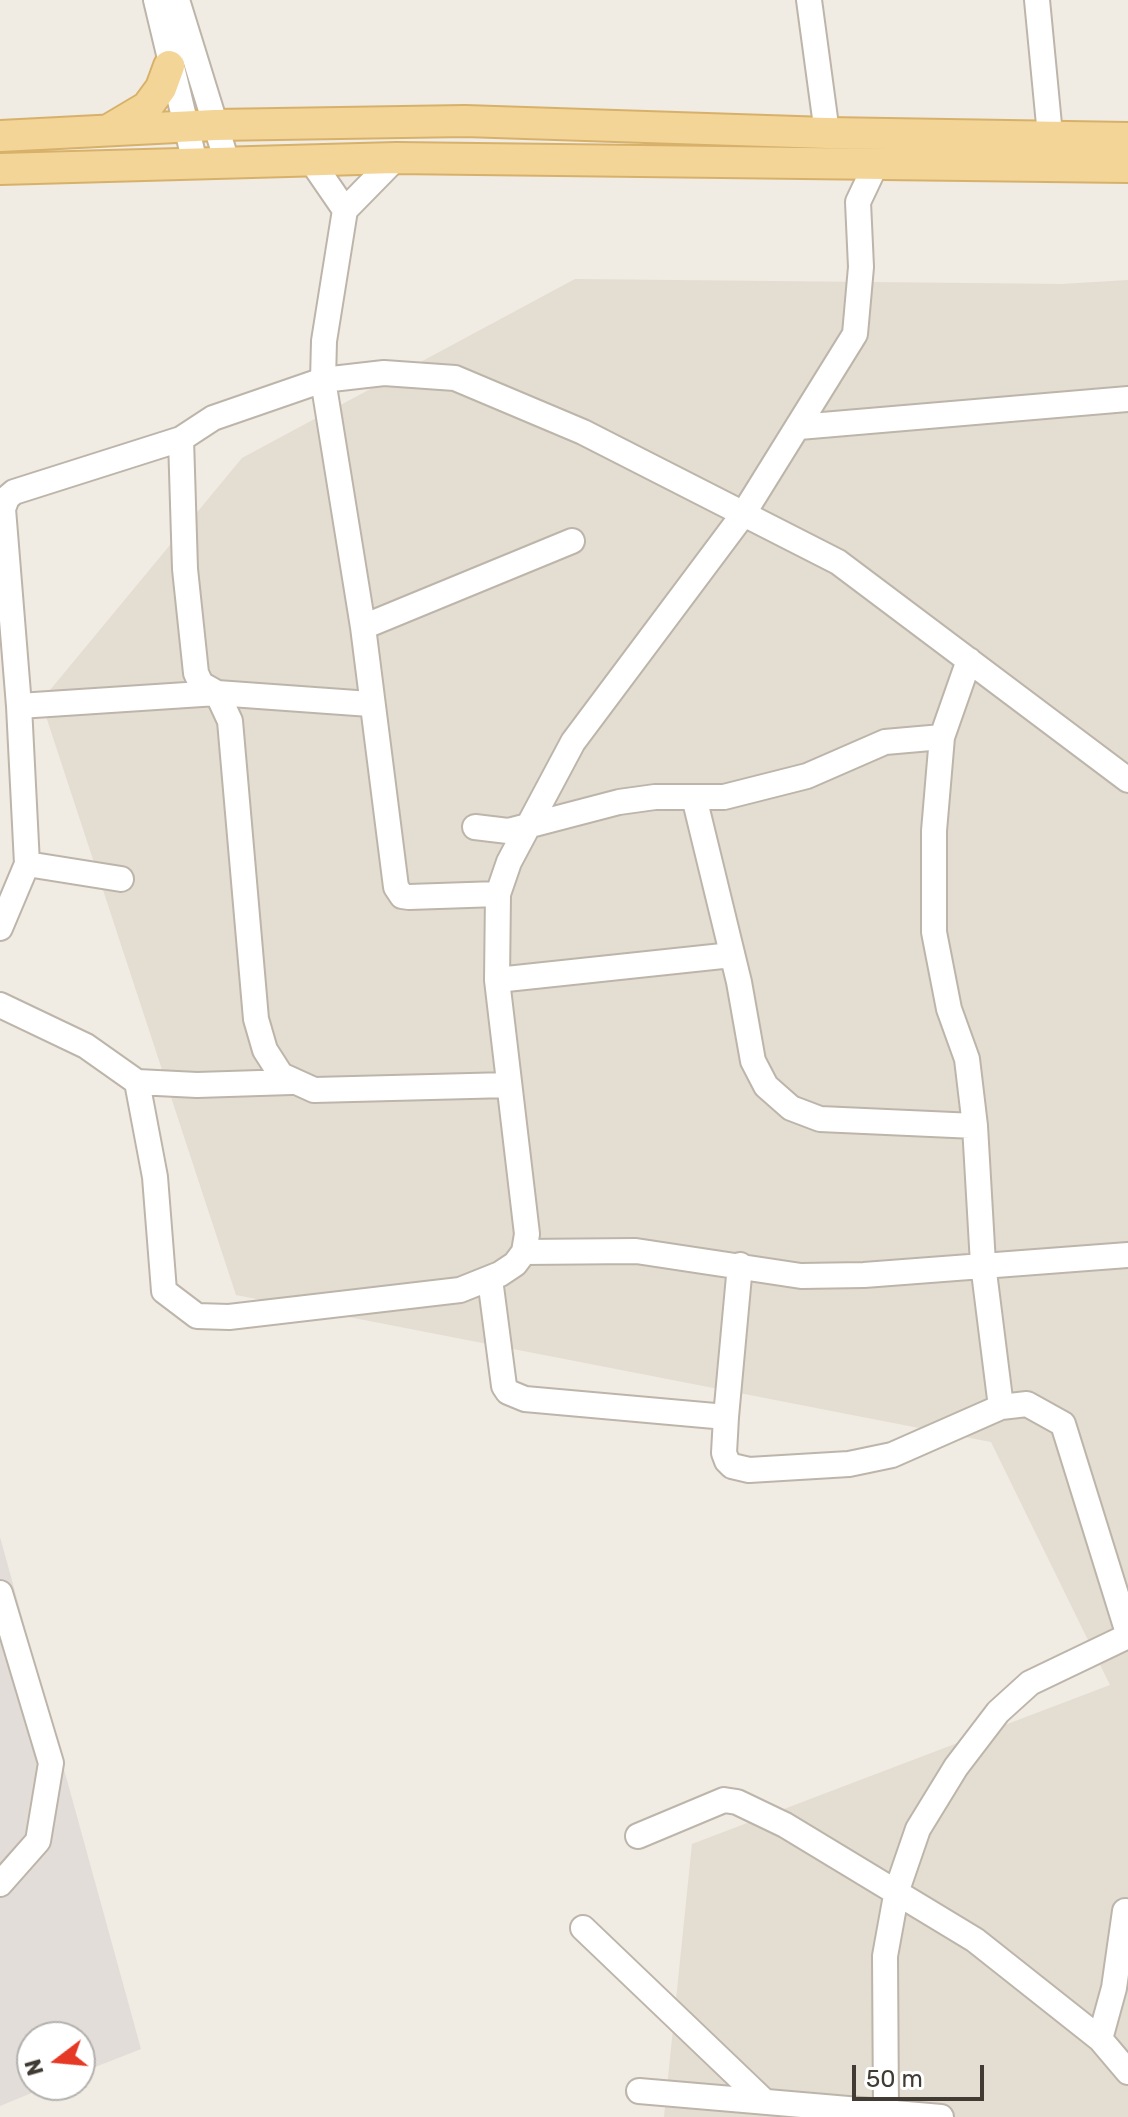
<!DOCTYPE html>
<html>
<head>
<meta charset="utf-8">
<style>
  body { margin:0 }
  #map { position:relative; width:1128px; height:2117px; overflow:hidden; background:#f0ebe3; font-family:Rubik,sans-serif }
  canvas { display:block }
  .north { position:absolute; left:16px; top:2021px; width:80px; height:80px; box-sizing:border-box; background:#fff; border:2px solid #b3b1ae; border-radius:50%; rotate:254deg; font-size:22px; font-weight:700; line-height:32px; text-align:center; color:#413b34 }
  .north::after { content:''; display:block; margin:auto; width:28px; height:36px; background:#e53825; clip-path:polygon(50% 0,100% 100%,50% 72%,0 100%) }
  .scale { position:absolute; left:852px; top:2065px; width:132px; height:36px; box-sizing:border-box; border:4px solid #413b34; border-top:0; padding-left:10px; font-size:24px; line-height:28px; white-space:nowrap; color:#413b34; -webkit-text-stroke:6px #fff; paint-order:stroke }
</style>
</head>
<body>
<div id="map">
<canvas width="1128" height="2117"></canvas>
<div class="north">N</div>
<div class="scale">50 m</div>
</div>
<script>
const context = document.querySelector('canvas').getContext('2d');
context.lineJoin = 'round';
function fill(path, color) { context.fillStyle = color; context.fill(path, 'evenodd'); }
const shape = rows => new Path2D(rows.map(r => 'M' + r).join(''));
function stroke(path, color, width, dash) { context.strokeStyle = color; context.lineWidth = width; context.lineCap = dash ? 'butt' : 'round'; context.setLineDash(dash || []); context.stroke(path); }
fill(shape([
  [575,279,1062,284,1128,280,1128,2117,664,2117,692,1844,1110,1685,991,1442,236,1295,41,701,242,458]
]), '#e3ddd2');
fill(shape([
  [0,1537,141,2049,80,2073,80,2037,32,2037,32,2085,51,2085,0,2106]
]), '#e2ddd8');
const minor = shape([
  [156,0,195,163],
  [177,0,227,162],
  [809,0,827,133],
  [1037,0,1050,135],
  [396,158,345,210,324,341,323,380,363,627,396,887,402,896,409,897,498,894],
  [310,159,345,210],
  [876,164,858,202,861,267,855,334,742,516,573,742,509,862,498,894,497,980,527,1234,524,1252,636,1251,801,1276,864,1275,1128,1255],
  [799,427,1128,399],
  [363,627,572,541],
  [19,706,3,509,7,498,14,492,181,439],
  [942,737,969,660],
  [694,797,739,982,753,1061,766,1086,791,1108,820,1119,975,1126],
  [475,827,508,831,619,802,655,797,724,797,807,776,885,742,942,737,934,831,934,932,949,1009,967,1059,975,1126,983,1264,1001,1407,1027,1404,1063,1424,1128,1633],
  [27,864,121,879],
  [0,928,27,864,19,706,217,693,370,704],
  [497,980,732,955],
  [0,1005,86,1046,137,1082,197,1085,291,1082],
  [137,1082,155,1177,164,1291,197,1316,229,1317,460,1290,500,1274,515,1264,524,1252],
  [509,1085,314,1090,281,1075,265,1050,256,1019,230,721,217,693,201,684,196,673,185,569,181,439,213,418,323,380,384,373,455,378,583,432,838,562,1128,780],
  [490,1279,504,1386,508,1392,525,1399,726,1417,740,1265],
  [726,1417,724,1453,727,1461,732,1466,749,1470,849,1464,892,1455,1001,1407],
  [0,1593,51,1763,38,1841,0,1884],
  [638,1836,724,1800,737,1802,785,1825,975,1940,1100,2039,1128,2072],
  [583,1928,764,2101],
  [1100,2039,1114,1988,1125,1911],
  [639,2091,941,2117],
  [886,2112,885,1956,897,1890,918,1829,956,1767,998,1712,1030,1683,1128,1636]
]);
const major = shape([
  [110,129,147,107,161,88,169,66],
  [0,136,215,125,465,121,827,133,1128,138],
  [0,169,396,158,1128,167]
]);
stroke(minor, '#bdb5aa', 28);
stroke(major, '#d7b16a', 34);
stroke(minor, '#fff', 24);
stroke(major, '#f4d598', 30);
</script>
</body>
</html>
